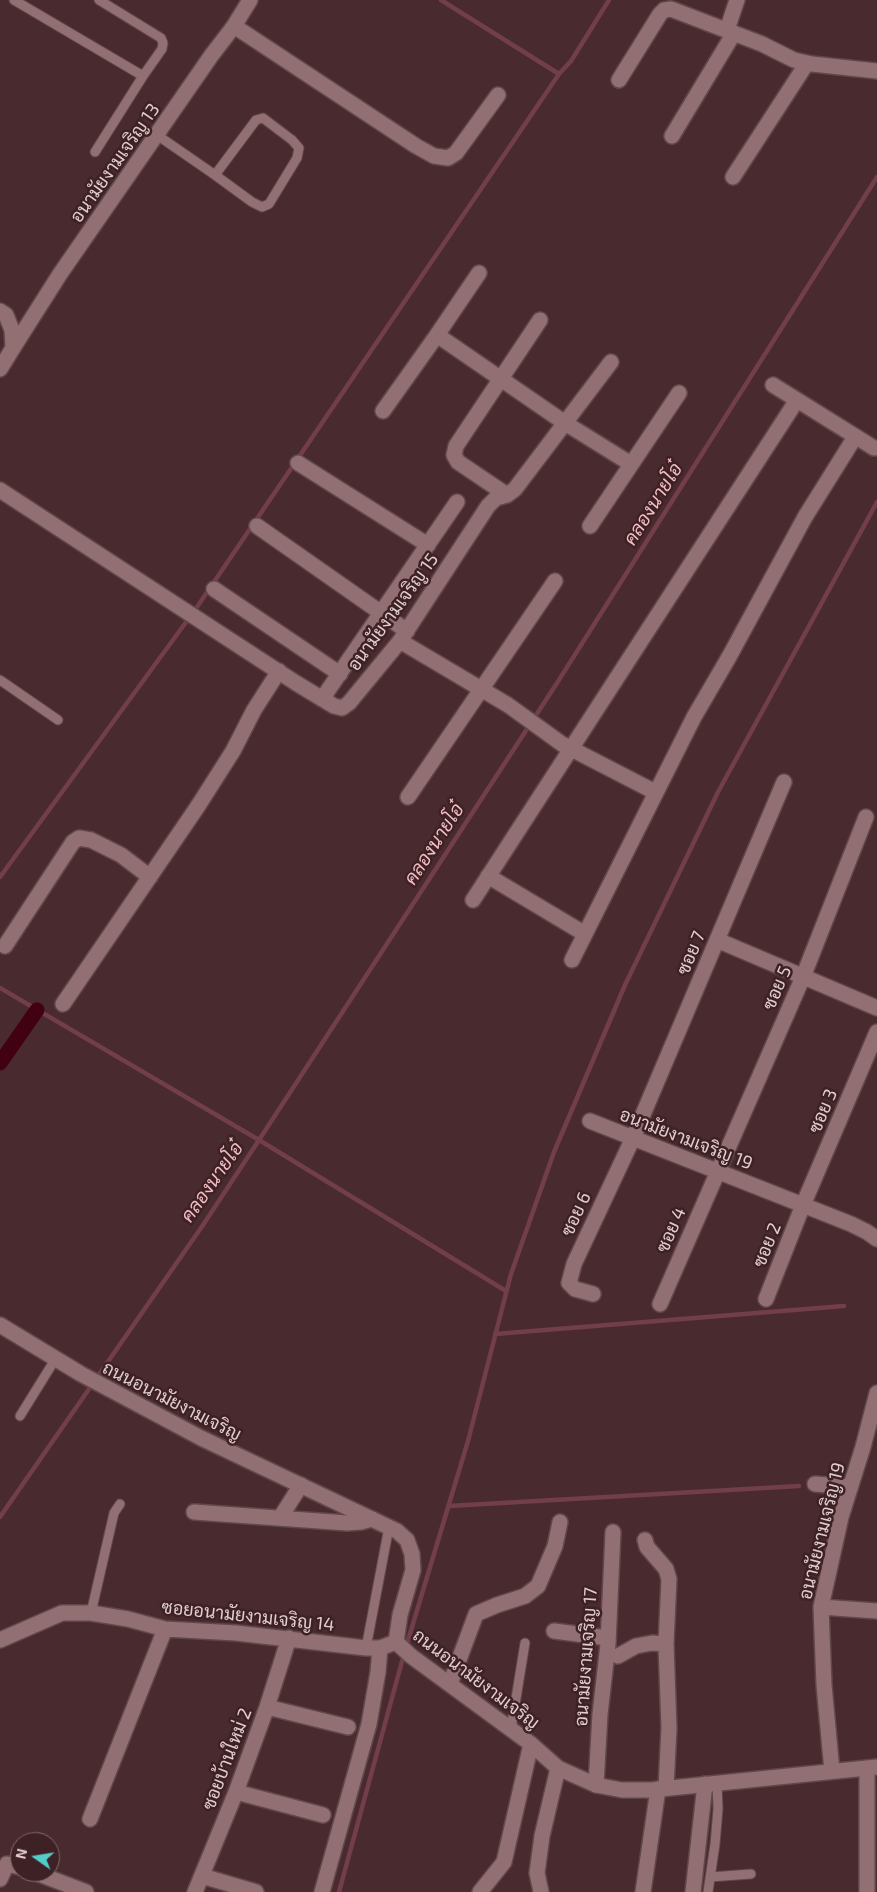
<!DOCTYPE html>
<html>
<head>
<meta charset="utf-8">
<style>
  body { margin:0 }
  #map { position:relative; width:877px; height:1892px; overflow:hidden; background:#492b2f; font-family:"Exo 2",sans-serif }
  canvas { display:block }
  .north { position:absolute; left:10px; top:1832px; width:50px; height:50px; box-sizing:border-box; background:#3e2125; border:1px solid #7f6669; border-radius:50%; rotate:283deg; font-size:14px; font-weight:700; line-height:20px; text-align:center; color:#e1cdcf }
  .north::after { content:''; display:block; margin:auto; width:18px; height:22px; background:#53cdc9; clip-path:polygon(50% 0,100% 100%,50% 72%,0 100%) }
</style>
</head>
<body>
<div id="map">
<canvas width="877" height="1892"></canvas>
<div class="north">N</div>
</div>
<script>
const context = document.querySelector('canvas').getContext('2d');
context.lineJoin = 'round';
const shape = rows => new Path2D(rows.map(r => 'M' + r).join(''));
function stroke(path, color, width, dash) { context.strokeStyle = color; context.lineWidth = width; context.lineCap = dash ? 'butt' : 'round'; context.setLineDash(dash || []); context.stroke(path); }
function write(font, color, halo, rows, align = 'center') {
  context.font = font + ' "Exo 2",Sarabun,sans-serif'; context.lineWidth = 5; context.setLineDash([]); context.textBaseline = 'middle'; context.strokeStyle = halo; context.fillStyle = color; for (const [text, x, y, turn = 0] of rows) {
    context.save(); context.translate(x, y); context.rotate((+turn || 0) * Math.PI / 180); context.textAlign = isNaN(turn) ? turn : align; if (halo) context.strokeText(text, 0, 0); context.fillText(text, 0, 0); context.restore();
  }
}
stroke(shape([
  [441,0,559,74,571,61,609,0],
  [0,877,197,607,559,74],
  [0,988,259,1140,506,1291],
  [495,1334,844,1306],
  [449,1506,799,1486],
  [0,1517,203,1225,259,1140,557,683,877,177],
  [406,1647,468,1441,511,1274,554,1152,625,985,718,792,877,502],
  [339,1892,404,1654]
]), '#723e4b', 4.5);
stroke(shape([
  [0,1063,37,1010]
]), '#420013', 15);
const service = shape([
  [14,0,143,76,95,152],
  [99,0,161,38,163,43,162,49,143,76],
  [157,135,215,175,252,202,262,207,269,204,297,158,299,148,292,140,263,118,256,120,215,175],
  [0,680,58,720],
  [20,1416,56,1358],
  [91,1613,114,1513,120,1504],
  [366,1648,389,1527],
  [511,1729,525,1643],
  [710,1877,751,1874],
  [708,1892,715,1844,718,1809,717,1783]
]);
const minor = shape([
  [234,26,416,146,434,156,448,158,456,153,498,95],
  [727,30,737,0],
  [619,80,660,14,664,10,671,9,762,44,794,60,812,64,877,71],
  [672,136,734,33],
  [733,177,807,63],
  [437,335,565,423,631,464],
  [13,348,60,274,211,56,234,26,250,0],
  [773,385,874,448],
  [383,411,437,335,479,273],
  [298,463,428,545],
  [0,490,296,683,334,706,342,708,349,703,400,641,488,506,496,498,507,495,515,489,611,362],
  [507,495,458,462,454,455,456,446,540,320],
  [257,526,407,631],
  [590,526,679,393],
  [214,589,340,674],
  [400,641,508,705,562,744,655,792],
  [322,699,457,502],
  [408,797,555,581],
  [488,876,585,934],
  [473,900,797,400],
  [717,940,877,1008],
  [5,946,73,842,79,838,91,840,121,855,150,877],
  [572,960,694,717,729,657,805,517,855,437],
  [63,1004,198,806,233,751,254,710,279,671],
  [590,1121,851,1224,867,1232,877,1239],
  [593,1294,575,1289,569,1283,574,1264,633,1138,784,782],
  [766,1299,803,1205,877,1032],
  [660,1304,803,977,866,817],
  [815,1484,850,1487],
  [194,1512,347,1523,361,1522,372,1519],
  [280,1518,301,1485],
  [645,1540,647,1547,666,1569,669,1579,666,1644,669,1728,666,1788],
  [821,1607,877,1611],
  [554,1631,608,1638],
  [0,1640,62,1613,91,1613,128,1619,165,1629,236,1633,366,1648,380,1648,396,1642],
  [618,1656,636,1646,652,1643,666,1644],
  [450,1684,476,1614,497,1605,525,1596,538,1586,555,1546,560,1522],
  [267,1707,348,1727],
  [832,1771,824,1685,821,1607,841,1517,863,1447,877,1393],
  [596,1785,600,1714,608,1644,613,1532],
  [236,1792,323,1815],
  [90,1819,165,1629],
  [34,1872,86,1892],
  [202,1876,256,1892],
  [0,1879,7,1864,20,1867],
  [195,1892,236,1792,267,1707,289,1638],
  [322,1892,369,1724,378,1672,380,1648],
  [480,1892,504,1862,531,1744],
  [541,1892,537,1873,542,1836,558,1768],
  [643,1892,658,1789],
  [693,1892,705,1784],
  [867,1892,867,1768]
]);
const tertiary = shape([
  [0,311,6,315,12,330,13,348,0,369],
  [0,1325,81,1374,201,1438,397,1531,407,1540,412,1554,413,1570,400,1615,396,1642,411,1656,531,1744,558,1768,596,1785,622,1790,651,1790,877,1767]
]);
stroke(service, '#60474b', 11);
stroke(minor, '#60474b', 18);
stroke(tertiary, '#60474b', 18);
stroke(service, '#926f73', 9);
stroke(minor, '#926f73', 15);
stroke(tertiary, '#926f73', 15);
write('18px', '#e1cdcf', '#3e2125', [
  ["อนามัยงามเจริญ 13",115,163,-55],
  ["อนามัยงามเจริญ 15",393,612,-54],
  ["ซอย 7",691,953,-67],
  ["ซอย 5",777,988,-67],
  ["ซอย 3",823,1111,-67],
  ["อนามัยงามเจริญ 19",686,1139,21],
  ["ซอย 6",576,1214,-65],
  ["ซอย 4",671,1230,-66],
  ["ซอย 2",767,1245,-68],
  ["ถนนอนามัยงามเจริญ",172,1401,27],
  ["อนามัยงามเจริญ 19",822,1531,-76],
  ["ซอยอนามัยงามเจริญ 14",248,1616,6],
  ["อนามัยงามเจริญ 17",586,1657,-86],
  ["ถนนอนามัยงามเจริญ",476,1679,37],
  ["ซอยบ้านใหม่ 2",227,1759,-69]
]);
write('italic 19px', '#f2bec3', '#3e2125', [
  ["คลองนายโอ๋",653,504,-58],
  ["คลองนายโอ๋",434,844,-57],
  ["คลองนายโอ๋",212,1182,-55]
]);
</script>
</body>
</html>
